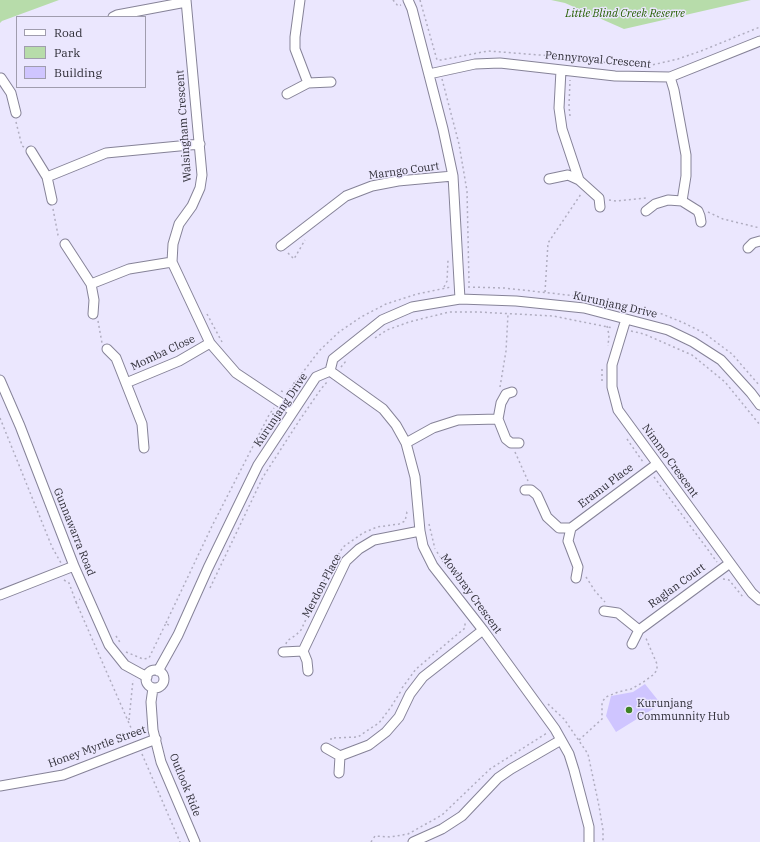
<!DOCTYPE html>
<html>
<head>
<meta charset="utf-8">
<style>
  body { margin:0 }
  #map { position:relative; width:760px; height:842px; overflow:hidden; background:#ebe7fe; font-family:"IBM Plex Serif",serif }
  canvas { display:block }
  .legend { position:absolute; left:16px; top:16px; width:130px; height:72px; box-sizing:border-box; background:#ebe7fe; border:1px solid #a09dae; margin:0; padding:5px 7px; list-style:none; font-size:12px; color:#2f2e37 }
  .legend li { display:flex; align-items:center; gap:8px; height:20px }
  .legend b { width:20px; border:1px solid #a09dae }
</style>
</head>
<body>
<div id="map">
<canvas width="760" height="842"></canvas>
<ul class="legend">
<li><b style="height:5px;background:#fff"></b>Road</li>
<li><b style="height:11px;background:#b7dcaa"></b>Park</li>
<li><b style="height:11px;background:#cfc5ff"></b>Building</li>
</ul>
</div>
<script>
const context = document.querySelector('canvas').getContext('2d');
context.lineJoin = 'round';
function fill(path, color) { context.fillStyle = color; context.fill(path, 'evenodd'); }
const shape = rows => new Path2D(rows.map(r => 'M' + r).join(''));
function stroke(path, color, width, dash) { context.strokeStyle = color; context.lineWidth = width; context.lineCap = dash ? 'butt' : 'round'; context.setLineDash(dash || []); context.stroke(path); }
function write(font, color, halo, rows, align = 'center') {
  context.font = font + ' "IBM Plex Serif",serif'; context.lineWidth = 3; context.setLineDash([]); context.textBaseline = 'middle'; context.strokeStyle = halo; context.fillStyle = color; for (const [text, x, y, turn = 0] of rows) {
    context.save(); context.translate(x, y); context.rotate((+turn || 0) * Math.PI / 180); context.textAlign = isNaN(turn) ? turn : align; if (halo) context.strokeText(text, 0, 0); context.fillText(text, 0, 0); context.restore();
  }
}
fill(shape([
  [0,0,59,0,2,21,0,23],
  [551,0,751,0,624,29,565,3]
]), '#b7dcaa');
fill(shape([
  [645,684,661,704,616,732,606,716,611,696,633,692]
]), '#cfc5ff');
const minor = shape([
  [186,0,202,175,200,188,192,206,179,224,173,244,172,262,210,343,236,373,293,411],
  [300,0,295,37,295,49,308,83],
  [408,0,412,9,443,129,453,176,460,299],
  [113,17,117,15,186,2],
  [561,70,559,108,562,129,579,180],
  [429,74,475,64,500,63,615,76,670,77,760,41],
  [670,77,674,90,686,155,686,176,682,201],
  [1,78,11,93,16,113],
  [287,94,308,83,331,82],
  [31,151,47,177,52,200],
  [47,177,106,153,200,144],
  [549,179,568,175,579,180,599,198,600,207],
  [646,211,655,204,668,200,682,201,698,211,700,216,701,222],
  [65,244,91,284,94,300,93,314],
  [281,246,346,196,372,186,398,181,453,176],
  [748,248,753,243,760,241],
  [91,284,129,269,172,262],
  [626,319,612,365,612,387,618,410,752,593,760,600],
  [107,349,116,358,142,424,144,448],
  [330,371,383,409,396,425,406,443,415,477,420,531,423,546,433,566,483,630,555,729,569,754,574,770,589,827,589,842],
  [0,380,20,426,74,566,109,645,125,665,147,677],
  [126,383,179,361,210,343],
  [512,392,506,394,501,403,498,419,506,439,511,443,519,443],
  [406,443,433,428,458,420,498,419],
  [525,490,531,490,537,495,547,517,559,528,571,528,657,464],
  [571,528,568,541,578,567,576,578],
  [0,595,74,566],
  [604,611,618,613,639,630,730,563],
  [632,644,639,630],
  [303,651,346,561,359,549,374,540,420,531],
  [283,652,303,651,307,661,308,671],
  '146 679a9 9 0 1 1 18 0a9 9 0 1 1-18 0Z',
  [158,671,178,635,208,568,258,465,316,377,330,371,333,359,382,320,412,307,460,299,516,301,584,308,668,330,693,342,721,360,751,393,760,405],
  [153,688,151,702,153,730,161,762,195,842],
  [326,748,340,756,339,773],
  [340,756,369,745,386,732,399,717,410,694,423,677,483,630],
  [0,786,63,775,156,739],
  [413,842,442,829,462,816,498,778,511,769,561,740]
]);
stroke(minor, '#868398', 11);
stroke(shape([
  [393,0,398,6,401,5],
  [420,0,437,60,441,60,488,51,553,56,625,65,652,65,678,59,701,51,760,27],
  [442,79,459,144,467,191,469,283],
  [570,116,569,106,570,80],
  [16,122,22,146,24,147],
  [609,200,616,201,647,198],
  [53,209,58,235,60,238],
  [708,212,723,219,760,228],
  [288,253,294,259,305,240],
  [444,287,447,281,448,260],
  [468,287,504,288,577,296,628,305,662,314,684,323,704,333,732,354,760,386],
  [545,292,548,243,581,194],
  [207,314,222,342],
  [98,321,102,343],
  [607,326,609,335,608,346],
  [631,331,644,334,692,355,725,382,760,425],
  [375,338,387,330,409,322,449,312,478,312,553,316,613,328],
  [341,367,346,361],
  [602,381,602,369],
  [500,387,506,351,508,314],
  [281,391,287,393,319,351,339,332,361,317,386,304,417,294,451,287],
  [0,418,52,547,61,563],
  [627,439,643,462],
  [515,452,528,481],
  [654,477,717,562],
  [429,524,435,549],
  [437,552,447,568],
  [586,577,595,591,605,602],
  [723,579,729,580,743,597],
  [64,580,69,583,76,602,80,599],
  [210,588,263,477,299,421,321,389,327,382],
  [76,602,135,737],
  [166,623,212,526,269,415,274,408],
  [116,636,121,644],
  [286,644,287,641,296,635,301,630,329,570,343,547,363,533,377,527,399,524,405,521,407,512,409,512],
  [126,652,143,659,149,658,166,623,171,627],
  [402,688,416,669,465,628,465,623,466,622],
  [548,704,564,719,588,754,599,806,603,830,603,842],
  [129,720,133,680],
  [331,740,331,738,358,737,368,730,379,723,391,707,401,691],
  [579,740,602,719,602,702,606,697,618,692,631,689,642,683,653,675,657,670,657,664,645,636],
  [142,754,180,842],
  [371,842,375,836,390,837,408,834,442,815,490,769,547,733]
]), '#b0adc0', 1.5, [2, 3]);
stroke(minor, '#fff', 9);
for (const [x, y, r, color] of [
  [629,710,4,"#3e8225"]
]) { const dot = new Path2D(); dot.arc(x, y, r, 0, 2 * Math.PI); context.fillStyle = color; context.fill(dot); stroke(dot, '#ebe7fe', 1.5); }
write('italic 11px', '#255e00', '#ebe7fe', [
  ["Little Blind Creek Reserve",625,14]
]);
write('11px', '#2f2e37', '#ebe7fe', [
  ["Pennyroyal Crescent",598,60,5],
  ["Walsingham Crescent",184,126,-94],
  ["Marngo Court",404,171,-8],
  ["Kurunjang Drive",615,305,13],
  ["Momba Close",163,353,-25],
  ["Kurunjang Drive",281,410,-56],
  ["Nimmo Crescent",670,461,54],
  ["Eramu Place",606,486,-37],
  ["Gunnawarra Road",74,532,68],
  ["Merdon Place",322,586,-62],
  ["Raglan Court",677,586,-36],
  ["Mowbray Crescent",471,594,54],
  ["Honey Myrtle Street",97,747,-20],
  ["Outlook Ride",185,785,68]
]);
write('11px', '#2f2e37', '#ebe7fe', [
  ["Kurunjang",637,704],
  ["Communnity Hub",637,717]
], 'left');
</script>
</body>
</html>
